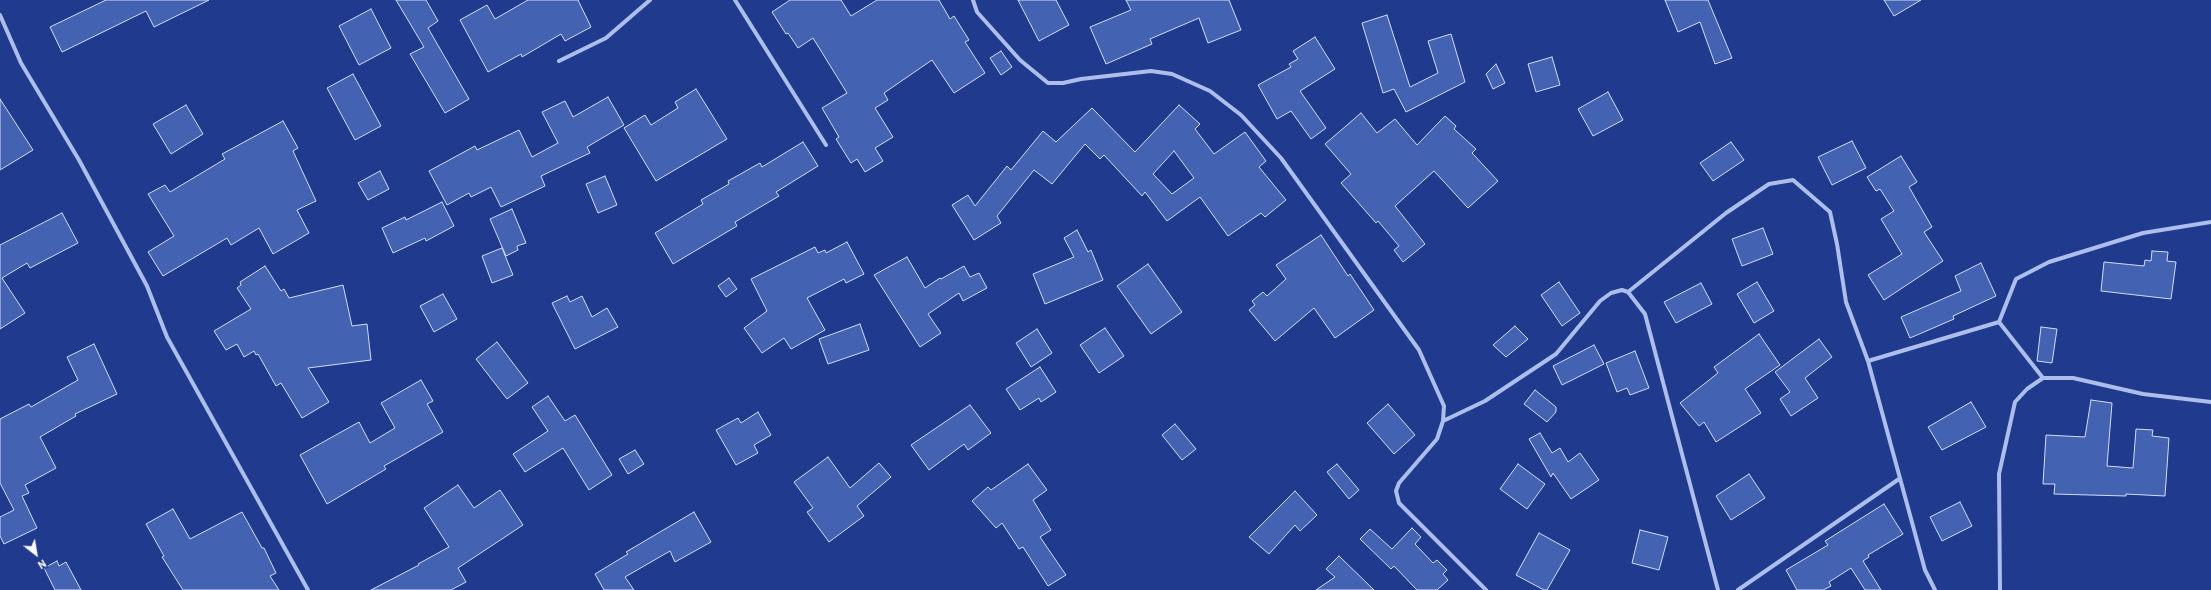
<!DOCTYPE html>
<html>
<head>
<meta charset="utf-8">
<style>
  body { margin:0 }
  #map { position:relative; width:2211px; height:590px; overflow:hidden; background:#203b8d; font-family:"PT Sans",sans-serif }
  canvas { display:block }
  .north { position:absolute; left:16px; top:534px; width:40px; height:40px; -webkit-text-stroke:3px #203b8d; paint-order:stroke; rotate:149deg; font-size:11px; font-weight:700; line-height:16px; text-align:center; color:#fff }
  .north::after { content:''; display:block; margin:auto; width:14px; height:18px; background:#fff; clip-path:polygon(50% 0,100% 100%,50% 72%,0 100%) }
</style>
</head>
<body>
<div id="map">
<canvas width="2211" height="590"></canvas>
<div class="north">N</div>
</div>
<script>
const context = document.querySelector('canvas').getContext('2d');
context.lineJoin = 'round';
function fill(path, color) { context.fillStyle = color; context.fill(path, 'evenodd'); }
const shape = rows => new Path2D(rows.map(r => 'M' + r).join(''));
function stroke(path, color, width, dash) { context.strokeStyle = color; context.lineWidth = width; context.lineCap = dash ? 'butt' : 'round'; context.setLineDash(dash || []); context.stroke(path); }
const building = shape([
  [106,0,209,0,154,27,146,11,62,52,50,27,106,0],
  [396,0,426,0,438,21,428,28,469,99,445,113,410,54,424,47,396,0],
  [528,0,578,0,591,27,565,41,561,34,522,57,521,54,488,72,460,20,487,5,495,19,528,0],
  [790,0,841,0,851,16,877,0,939,0,950,19,954,16,969,40,965,42,985,73,954,93,932,60,884,93,888,100,875,108,893,137,875,148,883,161,865,172,857,159,851,163,836,139,839,137,822,108,847,93,813,38,798,48,788,33,786,34,772,12,790,0],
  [1018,0,1056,0,1069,25,1039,41,1018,0],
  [1126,0,1229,0,1241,30,1208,43,1199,18,1150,39,1152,44,1106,64,1090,27,1131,10,1126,0],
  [1665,0,1708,0,1732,58,1715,64,1700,22,1678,32,1665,0],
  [1884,0,1921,0,1894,16,1884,0],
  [371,9,391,48,359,65,339,26,371,9],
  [1387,15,1410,87,1438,73,1428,41,1451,34,1465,82,1406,112,1394,89,1383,93,1362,23,1387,15],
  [1315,37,1335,69,1300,91,1326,128,1311,139,1291,111,1277,119,1258,85,1291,67,1289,64,1298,59,1293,51,1315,37],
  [1001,51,1012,67,1001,75,990,58,1001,51],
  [1552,57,1560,85,1536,92,1528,64,1552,57],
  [1496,64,1505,83,1493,89,1486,74,1496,64],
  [353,74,381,126,355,140,327,88,353,74],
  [696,89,727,139,656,181,624,128,645,115,651,125,678,108,675,102,696,89],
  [1608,92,1623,120,1593,136,1578,109,1608,92],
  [608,97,624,125,587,147,590,153,541,176,545,186,501,207,491,187,471,197,469,193,447,205,429,171,475,146,477,150,519,130,532,157,558,143,542,112,565,101,573,117,608,97],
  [0,99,33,150,0,170,0,99],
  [186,105,203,134,171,154,153,124,186,105],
  [1179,105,1200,124,1195,129,1214,154,1245,132,1266,161,1259,167,1286,200,1265,217,1261,213,1228,236,1200,197,1167,221,1145,192,1142,196,1104,155,1100,159,1085,144,1052,184,1034,170,997,216,1001,223,974,240,952,205,968,195,975,206,1007,166,1011,170,1043,131,1056,142,1092,108,1135,152,1179,105],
  [1174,151,1194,178,1172,194,1153,174,1174,151],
  [1361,113,1377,133,1395,119,1417,145,1445,116,1456,126,1454,129,1476,149,1472,153,1498,181,1468,208,1434,171,1395,206,1425,244,1403,262,1394,250,1399,246,1378,221,1376,223,1341,183,1351,174,1325,144,1361,113],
  [283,121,298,148,293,151,316,201,297,210,309,233,273,254,259,228,231,245,227,238,163,276,148,252,174,236,148,194,165,185,170,192,225,159,222,154,283,121],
  [1852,141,1866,168,1832,185,1818,157,1852,141],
  [803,142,818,166,776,192,779,196,735,222,737,226,673,264,655,233,703,204,701,200,729,184,728,181,760,163,762,167,803,142],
  [1731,142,1744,160,1713,181,1700,163,1731,142],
  [1901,156,1917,182,1909,187,1932,227,1924,232,1943,261,1884,300,1868,275,1902,254,1881,219,1894,211,1880,189,1876,191,1867,177,1901,156],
  [380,171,389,189,368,200,358,183,380,171],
  [605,176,617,205,598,213,586,184,605,176],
  [442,202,454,226,426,241,425,238,393,253,382,228,405,217,406,220,442,202],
  [512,209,526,243,517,246,518,250,506,256,490,219,512,209],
  [62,213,78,243,30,268,27,263,2,278,25,313,0,329,0,245,62,213],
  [1763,228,1773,254,1742,266,1732,239,1763,228],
  [1077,230,1088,252,1091,250,1103,280,1045,304,1033,274,1074,257,1064,238,1077,230],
  [1321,235,1348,276,1350,274,1374,310,1335,338,1314,308,1275,341,1249,310,1255,305,1252,301,1263,292,1267,296,1286,279,1276,265,1321,235],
  [847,242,864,274,846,283,844,279,807,298,825,330,791,349,784,338,762,353,744,328,767,311,751,279,815,247,818,253,825,250,826,253,847,242],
  [502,248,513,275,492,283,482,256,502,248],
  [2152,251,2168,252,2167,261,2176,262,2171,299,2101,291,2104,262,2144,266,2145,260,2151,261,2152,251],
  [907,257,925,288,940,278,941,279,964,266,970,277,979,273,987,288,963,301,959,293,928,314,941,333,920,347,874,275,907,257],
  [1981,263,1996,296,1953,316,1954,319,1910,338,1901,317,1961,291,1955,276,1981,263],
  [1148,264,1182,312,1151,334,1117,286,1148,264],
  [265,266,281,291,284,289,289,298,343,285,352,326,367,324,371,360,308,368,329,402,302,418,281,383,276,386,258,354,256,355,254,351,244,357,237,344,226,350,214,331,251,309,237,288,241,285,240,282,265,266],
  [729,278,737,289,726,297,718,286,729,278],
  [1559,282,1580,313,1562,326,1541,295,1559,282],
  [1757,282,1774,311,1754,323,1737,294,1757,282],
  [1701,283,1712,304,1676,323,1664,302,1701,283],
  [443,294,457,319,434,332,420,306,443,294],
  [567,296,570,302,582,296,592,317,607,308,618,327,575,349,552,303,567,296],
  [860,324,869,350,828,364,819,339,860,324],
  [1515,326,1528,339,1506,357,1493,345,1515,326],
  [2041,327,2057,329,2052,363,2037,361,2041,327],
  [1105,328,1124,356,1099,373,1080,345,1105,328],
  [1037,329,1052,353,1031,367,1016,343,1037,329],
  [1759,334,1780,365,1745,389,1761,413,1716,442,1704,422,1699,426,1680,403,1718,373,1714,367,1759,334],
  [1819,339,1832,357,1805,378,1818,398,1791,416,1780,399,1790,392,1775,372,1819,339],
  [497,342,528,383,507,399,476,359,497,342],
  [94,344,117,394,75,414,76,416,40,437,56,468,25,485,29,493,22,496,37,528,4,544,0,536,0,517,14,510,0,483,0,419,29,404,31,407,78,380,67,357,94,344],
  [1594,345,1604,364,1562,385,1553,366,1594,345],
  [1635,351,1649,388,1630,395,1627,388,1617,392,1606,363,1635,351],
  [1040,367,1056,392,1041,402,1039,398,1020,410,1006,389,1040,367],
  [421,380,433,401,427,404,443,432,384,466,386,469,327,504,300,455,359,422,370,443,395,428,381,403,421,380],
  [1535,390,1556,407,1556,412,1547,422,1524,404,1535,390],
  [548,396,565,421,575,415,612,475,589,490,563,448,525,472,513,454,548,431,532,407,548,396],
  [2091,400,2112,403,2107,466,2133,468,2136,429,2153,430,2152,436,2169,438,2165,496,2126,494,2126,496,2054,494,2055,484,2043,484,2046,435,2085,437,2091,400],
  [1971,402,1986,427,1942,450,1928,427,1971,402],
  [1388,404,1415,435,1394,454,1367,423,1388,404],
  [970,405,991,433,968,450,964,444,929,470,911,445,970,405],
  [758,412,771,435,754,445,758,453,736,465,716,430,738,418,741,423,758,412],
  [1175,424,1196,449,1182,460,1162,435,1175,424],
  [1540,433,1552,453,1560,448,1568,462,1580,453,1599,480,1571,499,1553,473,1551,477,1529,439,1540,433],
  [635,450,644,464,628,474,619,459,635,450],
  [828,457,850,488,879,463,891,477,857,506,864,516,829,542,807,512,813,508,794,482,828,457],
  [1028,464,1047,490,1033,500,1051,530,1040,537,1066,575,1048,586,1023,547,1019,549,1002,523,996,528,972,501,988,487,991,490,1028,464],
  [1337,464,1359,490,1349,499,1327,472,1337,464],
  [1518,464,1545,484,1527,509,1500,489,1518,464],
  [1749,474,1765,498,1731,520,1716,496,1749,474],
  [458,485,474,508,500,490,523,525,458,568,466,582,451,590,371,590,419,565,418,564,449,547,424,508,458,485],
  [1295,491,1317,515,1300,531,1295,525,1269,554,1249,537,1295,491],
  [1960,502,1972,526,1942,541,1930,517,1960,502],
  [1884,504,1903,534,1868,555,1869,557,1863,561,1881,590,1865,590,1851,568,1829,582,1831,586,1823,590,1797,590,1786,570,1828,545,1825,541,1884,504],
  [173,509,190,539,242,512,262,548,264,548,276,573,270,576,279,590,183,590,162,557,164,556,146,524,173,509],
  [694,512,711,542,675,562,670,551,625,577,634,590,604,590,595,574,628,554,626,552,694,512],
  [1412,528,1421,537,1415,544,1433,563,1437,560,1447,570,1443,574,1448,580,1437,590,1417,590,1394,566,1391,569,1360,539,1370,529,1392,549,1412,528],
  [1640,530,1668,537,1659,570,1632,563,1640,530],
  [1539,533,1570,550,1547,590,1544,590,1516,575,1539,533],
  [1339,556,1374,590,1316,590,1335,577,1326,569,1339,556],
  [57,561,59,566,66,562,81,590,55,590,44,568,57,561]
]);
fill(building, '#4462b2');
stroke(building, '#d3ddf9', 1);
stroke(shape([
  [735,0,826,145],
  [973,0,977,12,1020,60,1048,83,1063,83,1081,79,1151,71,1172,74,1210,91,1241,115,1281,158,1419,350,1444,406,1443,421,1437,439,1399,483,1396,491,1399,503,1486,590],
  [0,15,21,63,79,160,147,286,167,337,308,590],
  [559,61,606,38,650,0],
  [1628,292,1726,213,1769,184,1793,180,1830,212,1837,244,1846,302,1868,361,1925,570,1935,590],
  [1999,322,2016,279,2049,262,2143,233,2211,222],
  [1868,361,1999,322,2043,378],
  [1443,421,1485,401,1556,354,1600,301,1611,293,1622,290,1628,292,1645,314,1718,590],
  [1738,590,1899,479],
  [2000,590,1999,474,2015,402,2027,389,2043,378,2073,378,2143,394,2211,402]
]), '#adbeec', 4);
</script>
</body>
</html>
